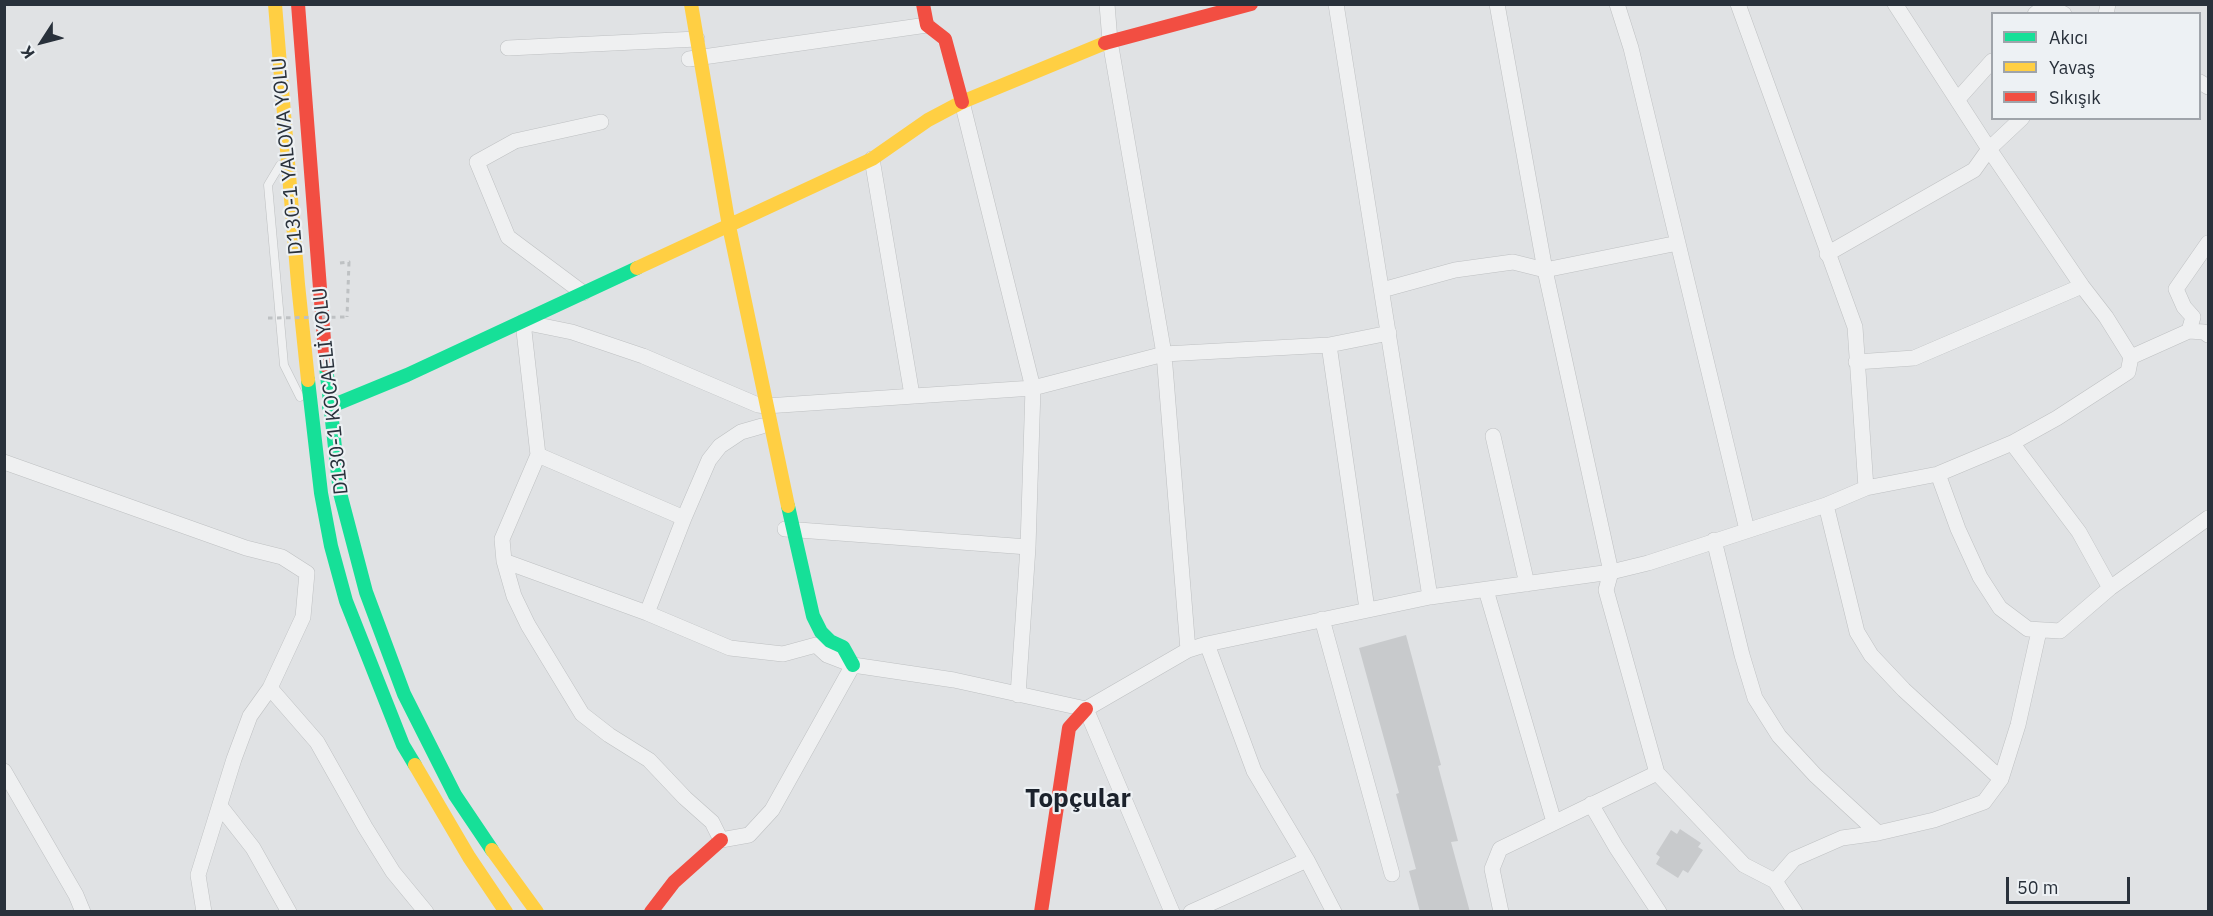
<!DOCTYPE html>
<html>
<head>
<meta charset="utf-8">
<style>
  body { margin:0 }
  #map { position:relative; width:2213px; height:916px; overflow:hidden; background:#e0e2e4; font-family:"IBM Plex Sans",sans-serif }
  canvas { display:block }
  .frame { position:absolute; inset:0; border:6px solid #29313b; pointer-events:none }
  .legend { position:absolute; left:1991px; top:12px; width:210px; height:108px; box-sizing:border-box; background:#edf1f4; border:2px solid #9fa4aa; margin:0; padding:8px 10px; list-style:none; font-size:18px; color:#29313b }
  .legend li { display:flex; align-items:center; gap:12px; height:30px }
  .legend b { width:30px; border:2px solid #9fa4aa }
  .north { position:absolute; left:12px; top:12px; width:60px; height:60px; -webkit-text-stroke:4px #edf1f4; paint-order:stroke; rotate:234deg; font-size:16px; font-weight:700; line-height:24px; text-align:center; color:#29313b }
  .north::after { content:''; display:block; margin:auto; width:21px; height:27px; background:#29313b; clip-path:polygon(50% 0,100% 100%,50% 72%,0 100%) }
  .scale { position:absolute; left:2006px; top:877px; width:124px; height:27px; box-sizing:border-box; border:3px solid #29313b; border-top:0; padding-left:8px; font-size:18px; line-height:21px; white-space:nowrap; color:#29313b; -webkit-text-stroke:4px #edf1f4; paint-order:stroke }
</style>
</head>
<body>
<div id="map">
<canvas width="2213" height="916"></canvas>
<div class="frame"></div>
<ul class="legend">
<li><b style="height:8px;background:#16e098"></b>Akıcı</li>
<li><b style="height:8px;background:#ffcf43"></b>Yavaş</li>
<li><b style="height:8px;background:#f24e42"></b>Sıkışık</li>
</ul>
<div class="north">K</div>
<div class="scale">50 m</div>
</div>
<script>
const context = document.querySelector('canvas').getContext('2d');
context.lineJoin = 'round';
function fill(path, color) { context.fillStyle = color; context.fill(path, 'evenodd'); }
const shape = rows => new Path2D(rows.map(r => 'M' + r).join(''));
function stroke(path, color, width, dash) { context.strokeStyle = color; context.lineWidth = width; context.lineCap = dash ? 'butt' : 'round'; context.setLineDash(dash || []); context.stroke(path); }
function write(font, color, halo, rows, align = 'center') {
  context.font = font + ' "IBM Plex Sans",sans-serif'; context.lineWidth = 4.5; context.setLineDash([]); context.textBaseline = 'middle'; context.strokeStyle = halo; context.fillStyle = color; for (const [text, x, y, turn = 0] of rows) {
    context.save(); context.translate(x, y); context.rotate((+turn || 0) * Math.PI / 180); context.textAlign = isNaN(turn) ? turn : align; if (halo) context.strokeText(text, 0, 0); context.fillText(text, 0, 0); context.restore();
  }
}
fill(shape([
  [1406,635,1441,765,1438,766,1458,841,1451,842,1470,912,1420,912,1409,871,1416,869,1396,794,1399,793,1359,648],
  [1680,829,1701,843,1698,847,1703,850,1688,873,1683,870,1678,878,1656,864,1660,857,1656,854,1671,830,1677,834]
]), '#c8cacc');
const lane = shape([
  [280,165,268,185,284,365,300,397]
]);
const street = shape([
  [1107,4,1110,41,1164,354,1188,650],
  [1336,4,1430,597],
  [1497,4,1545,270,1611,572,1606,590,1657,773,1500,849,1492,869,1501,912],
  [1617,4,1631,48,1747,530],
  [1738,4,1855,327,1866,488],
  [2035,14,2046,5,2064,14],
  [2106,14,2108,4],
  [508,48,697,39],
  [689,59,927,25],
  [2200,82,2208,87],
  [1958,99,1992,61],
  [962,102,1033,388,1028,547,1018,695],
  [872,159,912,395],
  [1827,254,1974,170,1989,149,2022,118],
  [1382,290,1455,270,1513,262,1545,270,1678,243],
  [583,293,508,237,477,162,515,141,601,122],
  [2189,331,2204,332,2208,335],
  [1329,345,1367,609],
  [2131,357,2189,331,2193,317,2184,307,2176,289,2208,243],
  [1856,362,1914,358,2082,286],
  [1493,436,1527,584],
  [2012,443,2079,532,2110,588,2208,518],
  [538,455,684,518],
  [4,462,246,548,282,557,307,573,303,617,270,688,250,716,234,759,198,875,204,912],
  [1938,474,1958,529,1980,577,2000,608,2028,629,2060,631,2110,588],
  [1826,505,1857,632,1871,655,1904,690,2001,779],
  [785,529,1028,547],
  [1714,540,1742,655,1755,698,1779,736,1815,775,1878,833,1934,820,1984,802,2001,779,2018,725,2039,631],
  [504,561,647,613,730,648,783,654,816,645,827,655,853,665,954,680,1086,709,1188,650,1207,644,1430,597,1611,572,1648,563,1826,505,1866,488,1938,474,2012,443,2057,418,2128,372,2131,357,2106,317,2082,286,1989,149,1895,4],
  [1486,590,1554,822],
  [647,613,684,518,709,460,720,446,741,432,762,426],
  [1322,619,1392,874],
  [1207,644,1254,771,1307,860,1334,912],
  [853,665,772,810,749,835,721,840,712,822,685,798,649,760,609,735,582,714,528,625,514,596,504,561,502,539,538,455,523,322,572,332,643,356,758,405,766,406,1033,388,1164,354,1329,345,1389,333],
  [270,688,317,742,365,827,393,872,426,912],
  [1086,709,1172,912],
  [4,771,76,895,83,912],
  [1657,773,1744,865,1775,881],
  [1591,804,1616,847,1659,912],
  [220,806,253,848,289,912],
  [1191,912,1307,860],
  [1795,912,1775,881,1794,859,1842,838,1878,833]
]);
stroke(lane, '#bec0c2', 9);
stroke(street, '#bec0c2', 16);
stroke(shape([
  [340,263,349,262,347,317]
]), '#bec1c3', 3, [4.5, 4.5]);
stroke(lane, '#eff0f1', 8);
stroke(street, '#eff0f1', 15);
stroke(shape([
  [326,366,340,493,366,592,404,694,455,795,492,850],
  [308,380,321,493,331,546,346,601,403,745,415,765],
  [329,407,407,375,637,268],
  [788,506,813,616,821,632,830,641,843,647,853,665]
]), '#16e098', 14);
stroke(shape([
  [275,4,298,284,308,380],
  [691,4,729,226,788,506],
  [637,268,872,159,928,120,962,102,1105,43],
  [415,765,469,857,506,912],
  [492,850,537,912]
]), '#ffcf43', 14);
stroke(shape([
  [298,4,326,366],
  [923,4,927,25,945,39,962,102],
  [1105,43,1251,4],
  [651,912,674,882,721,840],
  [1041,912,1069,728,1086,709]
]), '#f24e42', 14);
stroke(shape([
  [268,318,347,317]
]), '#bec1c3', 3, [4.5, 4.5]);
write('20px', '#29313b', '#edf1f4', [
  ["D130-1 YALOVA YOLU",288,156,-95],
  ["D130-1 KOCAELİ YOLU",331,391,-96]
]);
write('bold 26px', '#1b222c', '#edf1f4', [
  ["Topçular",1078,799]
]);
</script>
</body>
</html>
